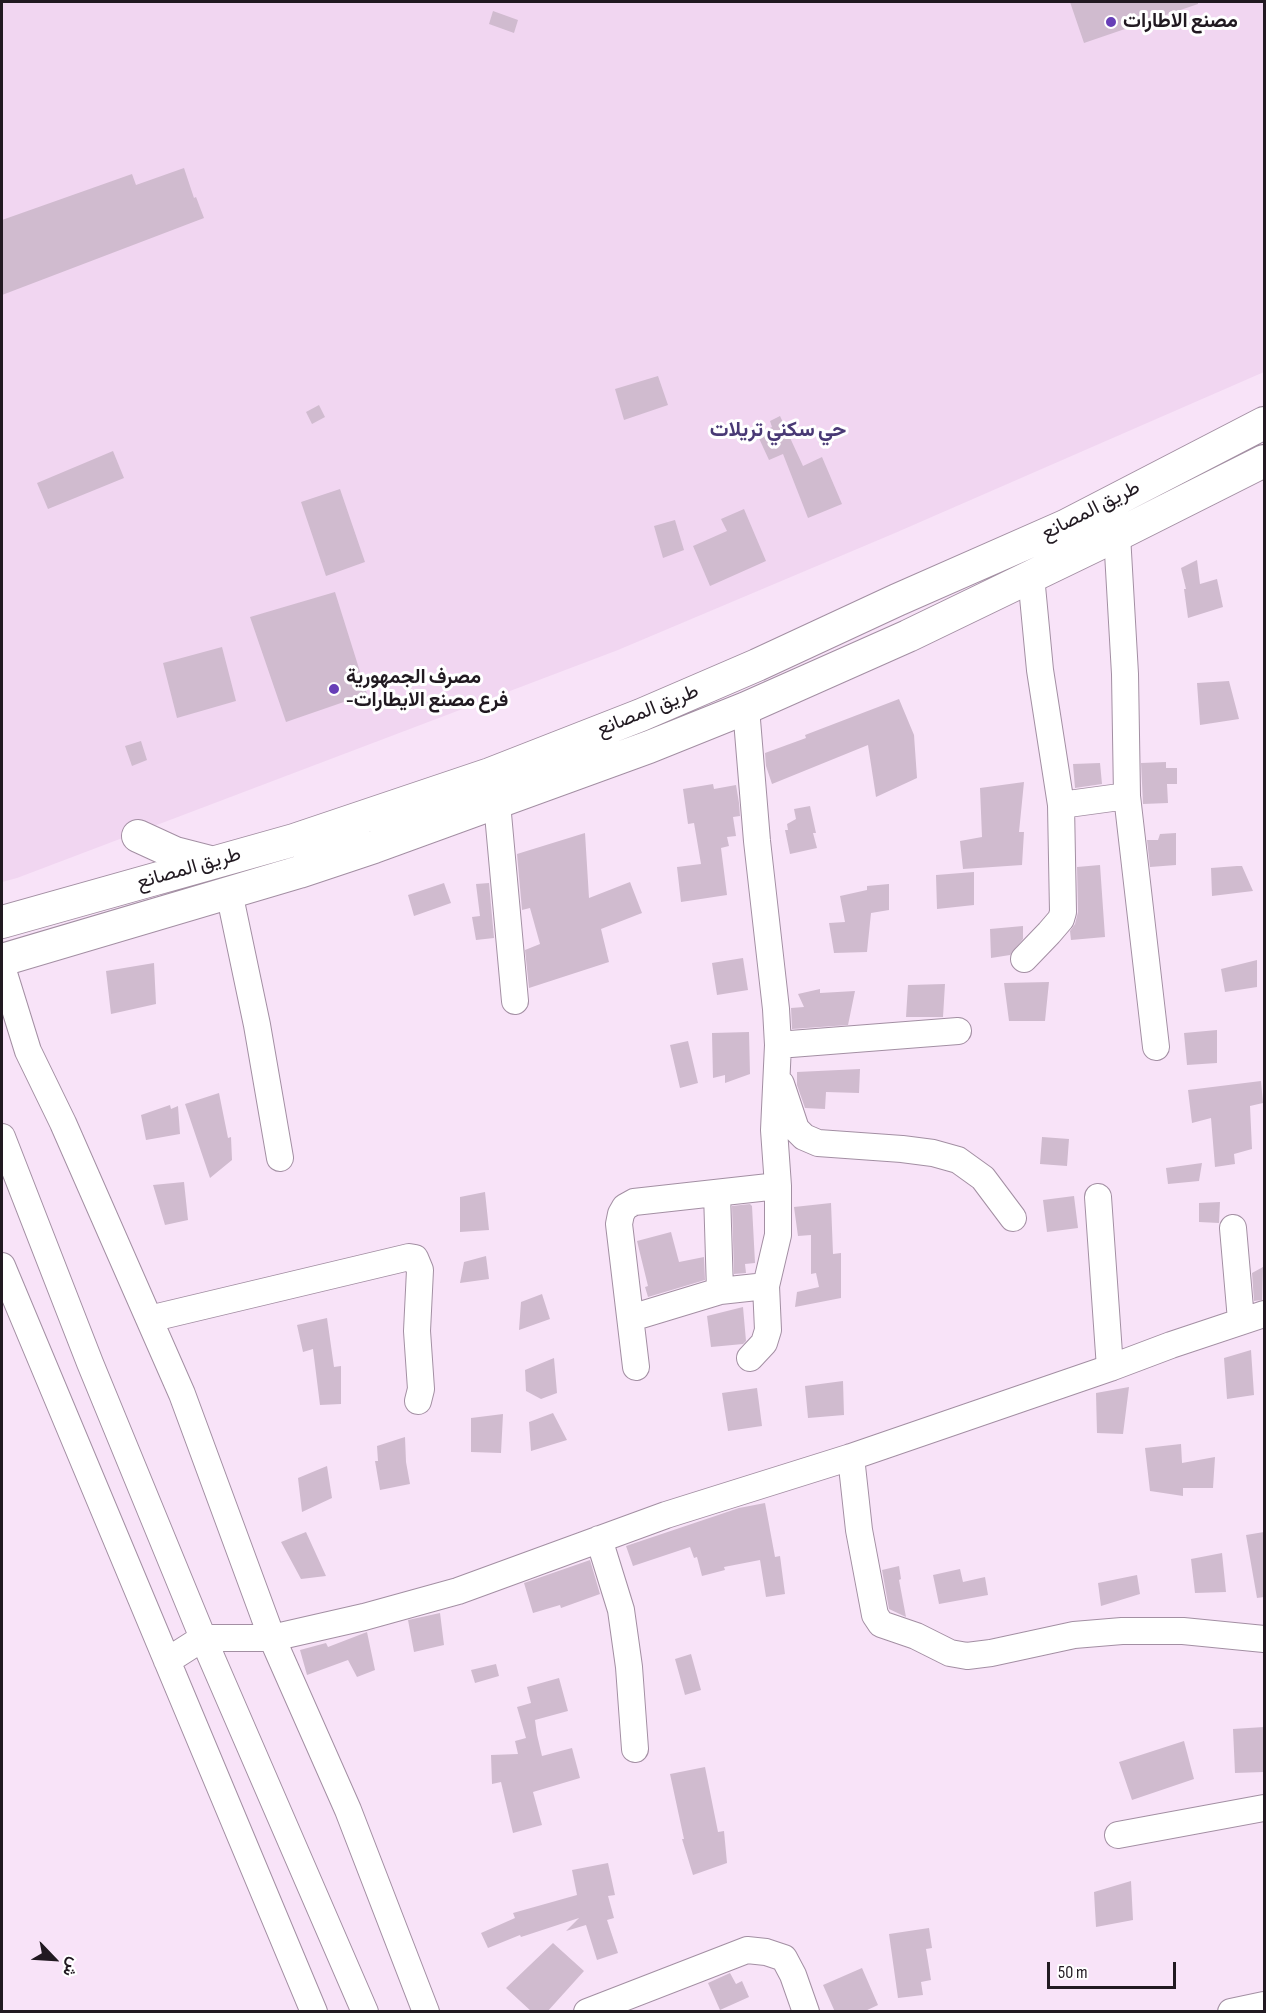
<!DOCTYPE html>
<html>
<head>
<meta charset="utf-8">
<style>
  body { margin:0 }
  #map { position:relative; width:1266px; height:2013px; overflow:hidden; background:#f8e3f8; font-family:"Sofia Sans Condensed",Vazirmatn,sans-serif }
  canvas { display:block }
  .frame { position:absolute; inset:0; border:3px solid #211921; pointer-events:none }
  .north { position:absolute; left:24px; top:1929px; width:60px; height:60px; -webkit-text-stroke:4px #fff; paint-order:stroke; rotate:115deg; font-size:16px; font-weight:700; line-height:24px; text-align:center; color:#211921 }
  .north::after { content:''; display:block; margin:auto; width:21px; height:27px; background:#211921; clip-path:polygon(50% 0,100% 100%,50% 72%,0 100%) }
  .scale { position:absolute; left:1047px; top:1962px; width:129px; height:27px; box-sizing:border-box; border:3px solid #211921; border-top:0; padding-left:8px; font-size:18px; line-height:21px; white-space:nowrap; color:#211921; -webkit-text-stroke:4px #fff; paint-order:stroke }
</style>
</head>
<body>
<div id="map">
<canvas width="1266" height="2013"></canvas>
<div class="frame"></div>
<div class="north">ش</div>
<div class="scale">50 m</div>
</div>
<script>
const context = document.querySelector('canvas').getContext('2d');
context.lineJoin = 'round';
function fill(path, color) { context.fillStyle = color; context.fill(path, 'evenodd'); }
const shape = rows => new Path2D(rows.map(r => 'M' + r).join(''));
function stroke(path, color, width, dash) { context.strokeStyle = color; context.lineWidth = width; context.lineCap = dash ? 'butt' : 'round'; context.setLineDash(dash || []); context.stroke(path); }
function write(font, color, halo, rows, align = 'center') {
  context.font = font + ' "Sofia Sans Condensed",Vazirmatn,sans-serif'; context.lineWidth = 6; context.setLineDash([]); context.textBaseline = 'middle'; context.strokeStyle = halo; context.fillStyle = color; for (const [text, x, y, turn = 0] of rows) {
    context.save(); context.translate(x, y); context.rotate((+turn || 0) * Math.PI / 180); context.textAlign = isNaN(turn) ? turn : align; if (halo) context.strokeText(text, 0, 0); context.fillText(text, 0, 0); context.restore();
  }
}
fill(shape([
  [2,2,1264,2,1264,372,895,533,618,650,17,878,2,882]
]), '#f1d6f1');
fill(shape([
  [1070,2,1198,2,1198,4,1084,43],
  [493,11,518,20,514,33,489,24],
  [184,168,194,198,196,197,204,218,2,295,2,220,132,174,136,185],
  [658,376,668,405,624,420,615,389],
  [319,405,325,417,312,424,306,412],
  [780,416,803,466,822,457,842,504,808,518,783,454,769,460,757,434,772,427,770,421],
  [113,451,124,478,48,509,37,483],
  [340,489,365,562,326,576,301,502],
  [744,509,766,561,710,586,693,546,727,531,721,519],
  [675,520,684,550,663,558,654,526],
  [1197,560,1200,584,1217,579,1223,607,1188,618,1184,589,1186,589,1181,568],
  [335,592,367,694,286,722,250,617],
  [222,647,236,701,177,718,163,663],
  [1229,681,1239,719,1200,725,1197,683],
  [899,699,914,735,917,778,876,797,868,745,772,784,766,766,765,753,806,738,805,735],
  [141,741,147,760,132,766,125,746],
  [1166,762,1166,768,1177,768,1177,784,1167,784,1168,803,1143,804,1141,763],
  [1100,763,1102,784,1075,788,1073,764],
  [1024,782,1019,832,1024,832,1022,865,963,869,960,841,982,837,980,788],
  [713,784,714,789,736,785,739,803,740,816,733,817,736,836,727,837,729,846,721,848,727,895,681,902,677,867,701,864,694,823,688,824,683,789],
  [810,806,816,833,813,833,817,848,790,854,785,830,788,830,787,824,796,819,794,809],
  [585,833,589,898,630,882,642,913,601,929,609,962,529,988,525,950,540,944,530,908,522,910,517,854],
  [1176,833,1176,865,1150,867,1147,840,1158,840,1160,834],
  [1100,865,1105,937,1071,940,1070,931,1075,924,1078,912,1077,867],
  [1237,866,1242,866,1253,891,1212,896,1211,868],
  [974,872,974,905,937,909,936,875],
  [444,883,451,903,414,916,408,895],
  [489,883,494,938,476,940,472,917,480,916,476,884],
  [889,884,889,910,871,913,867,952,834,953,829,923,845,922,840,896,867,890,867,886],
  [1023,926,1023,939,1010,955,991,958,990,929],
  [743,958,748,990,717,995,712,963],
  [1257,960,1257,987,1225,992,1221,969],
  [154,963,156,1004,111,1014,106,971],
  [1049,982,1045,1021,1009,1021,1004,983],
  [945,984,943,1017,906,1017,908,985],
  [820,989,820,993,855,991,848,1025,792,1029,791,1008,804,1007,798,994],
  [1217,1030,1217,1063,1187,1065,1184,1033],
  [749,1032,750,1074,725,1083,725,1075,713,1078,712,1033],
  [688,1041,698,1083,680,1088,670,1045],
  [860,1069,859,1093,826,1092,825,1109,805,1108,797,1085,797,1072],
  [1261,1081,1263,1103,1250,1106,1252,1149,1234,1154,1235,1164,1215,1167,1211,1118,1192,1123,1188,1090],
  [219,1093,228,1138,231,1137,232,1160,210,1178,185,1104],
  [170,1105,171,1109,178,1106,180,1134,146,1140,141,1115],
  [1042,1137,1069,1139,1067,1166,1040,1164],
  [1202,1163,1199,1181,1168,1184,1166,1168],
  [184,1182,188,1220,165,1225,153,1185],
  [485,1192,489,1230,460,1232,460,1197],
  [1074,1196,1078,1228,1047,1232,1043,1200],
  [1220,1202,1219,1223,1199,1222,1199,1203],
  [831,1203,833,1254,841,1253,841,1298,795,1307,797,1292,819,1287,816,1273,811,1274,811,1235,798,1236,794,1207],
  [750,1204,752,1206,755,1263,745,1264,746,1273,734,1274,732,1206],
  [671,1232,679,1262,704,1257,705,1280,648,1297,645,1287,648,1286,637,1241],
  [486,1256,489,1279,460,1283,464,1262],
  [1263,1267,1262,1300,1254,1301,1252,1273],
  [542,1294,550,1319,519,1330,521,1302],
  [743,1307,746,1341,743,1344,711,1347,707,1316],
  [327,1318,334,1367,341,1366,341,1404,320,1405,313,1349,303,1352,297,1325],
  [1251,1350,1254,1395,1227,1399,1224,1358],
  [554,1358,557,1393,541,1399,526,1391,525,1370],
  [843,1381,844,1415,808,1418,805,1386],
  [1129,1387,1123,1434,1097,1433,1096,1393],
  [757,1388,762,1426,728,1431,722,1393],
  [553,1413,567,1440,531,1451,529,1422],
  [503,1414,501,1453,471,1452,471,1418],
  [405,1437,406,1462,410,1484,380,1490,375,1461,378,1461,377,1446],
  [1181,1444,1182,1463,1215,1457,1213,1488,1183,1488,1183,1496,1150,1491,1145,1448],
  [327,1466,332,1498,302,1512,298,1478],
  [765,1503,775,1557,780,1556,785,1594,766,1597,760,1560,724,1567,725,1570,702,1576,697,1557,694,1558,690,1547,633,1566,626,1546,739,1508],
  [306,1532,326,1576,301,1579,281,1542],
  [1264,1532,1264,1597,1257,1598,1246,1535],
  [1222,1553,1226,1592,1195,1593,1191,1559],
  [590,1560,600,1594,561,1608,560,1605,533,1613,524,1583],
  [899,1566,901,1579,899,1580,906,1617,889,1609,882,1570],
  [960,1569,963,1582,985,1577,988,1595,939,1604,933,1575],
  [1137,1575,1140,1594,1101,1606,1098,1583],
  [440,1613,444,1645,414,1652,408,1620],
  [367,1632,375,1670,357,1677,348,1660,307,1675,300,1650,326,1643,328,1647],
  [691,1654,701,1690,685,1695,675,1659],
  [496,1664,499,1676,475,1683,471,1670],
  [559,1678,568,1711,535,1720,537,1735,542,1756,572,1748,580,1778,533,1792,542,1825,513,1833,501,1782,492,1784,491,1755,518,1754,515,1741,526,1738,517,1707,531,1703,527,1687],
  [1264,1727,1264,1772,1235,1773,1233,1729],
  [1184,1741,1194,1779,1132,1800,1119,1762],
  [705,1767,718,1832,724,1831,727,1863,693,1875,682,1839,684,1839,670,1774],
  [608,1863,615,1895,608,1896,614,1918,607,1920,618,1953,597,1960,586,1925,566,1931,579,1918,521,1937,520,1935,488,1948,481,1933,515,1918,513,1913,577,1895,572,1870],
  [1131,1881,1133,1920,1096,1927,1094,1892],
  [929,1928,932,1948,926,1949,931,1980,921,1982,923,1995,898,1998,889,1934],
  [553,1943,584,1971,547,2012,532,2012,506,1988],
  [862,1968,878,2005,863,2012,835,2012,823,1985],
  [730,1973,736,1984,742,1981,749,1997,720,2010,708,1983]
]), '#d0bbcf');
const minor = shape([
  [1117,535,1125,674,1127,796,1156,1047],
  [746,708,757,841,776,1009,778,1045,774,1130,778,1186,778,1235,766,1286,768,1330,764,1343,750,1358],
  [497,803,515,1001],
  [1061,805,1127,796],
  [229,892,257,1025,280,1158],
  [1024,959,1049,933,1061,919,1063,912,1061,805,1040,670,1031,576],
  [2,967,28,1051,63,1123,182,1394,272,1638,348,1810,426,2012],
  [778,1045,958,1031],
  [781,1084,796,1129,804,1137,818,1143,902,1149,933,1153,958,1160,983,1178,1013,1218],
  [2,1137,90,1363,203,1638,365,2012],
  [717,1193,720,1291],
  [1098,1197,1110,1368],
  [1233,1228,1241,1320],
  [2,1266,314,2012],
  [631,1318,720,1291,766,1286],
  [149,1319,409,1257,415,1258,420,1270,417,1331,421,1389,418,1401],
  [636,1367,619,1224,621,1214,625,1207,634,1202,778,1186],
  [851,1457,859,1530,875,1615,881,1624,916,1636,950,1653,967,1656,991,1653,1074,1635,1122,1631,1183,1631,1264,1639],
  [599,1539,621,1610,629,1667,635,1749],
  [167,1661,203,1638,272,1638,364,1617,458,1591,666,1515,851,1457,1110,1368,1171,1345,1264,1314],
  [1118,1835,1264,1808],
  [587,2012,747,1950,766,1952,784,1958,793,1975,806,2012],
  [1231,2012,1264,2005]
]);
const major = shape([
  [138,836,175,853,210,862],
  [2,922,294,840,490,774,641,715,757,665,897,600,1065,526,1264,423],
  [2,960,299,872,374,847,649,747,746,708,908,636,1117,535,1264,461]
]);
stroke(minor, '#a38fa3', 28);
stroke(major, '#a38fa3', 34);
stroke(minor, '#fff', 26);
stroke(major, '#fff', 32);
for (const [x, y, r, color] of [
  [1111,22,6,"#673eb7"],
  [334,689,6,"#673eb7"]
]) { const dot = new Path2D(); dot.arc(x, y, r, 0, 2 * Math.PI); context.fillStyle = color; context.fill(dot); stroke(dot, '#fff', 2); }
write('bold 20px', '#211921', '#fff', [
  ["مصنع الاطارات",1123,22],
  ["مصرف الجمهورية",346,678],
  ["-فرع مصنع الايطارات",346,701]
], 'left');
write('20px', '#211921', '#fff', [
  ["طريق المصانع",1091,511,-27],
  ["طريق المصانع",648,711,-22],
  ["طريق المصانع",189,869,-16]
]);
write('bold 21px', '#493975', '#fff', [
  ["حي سكني تريلات",778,431]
]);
</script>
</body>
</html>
